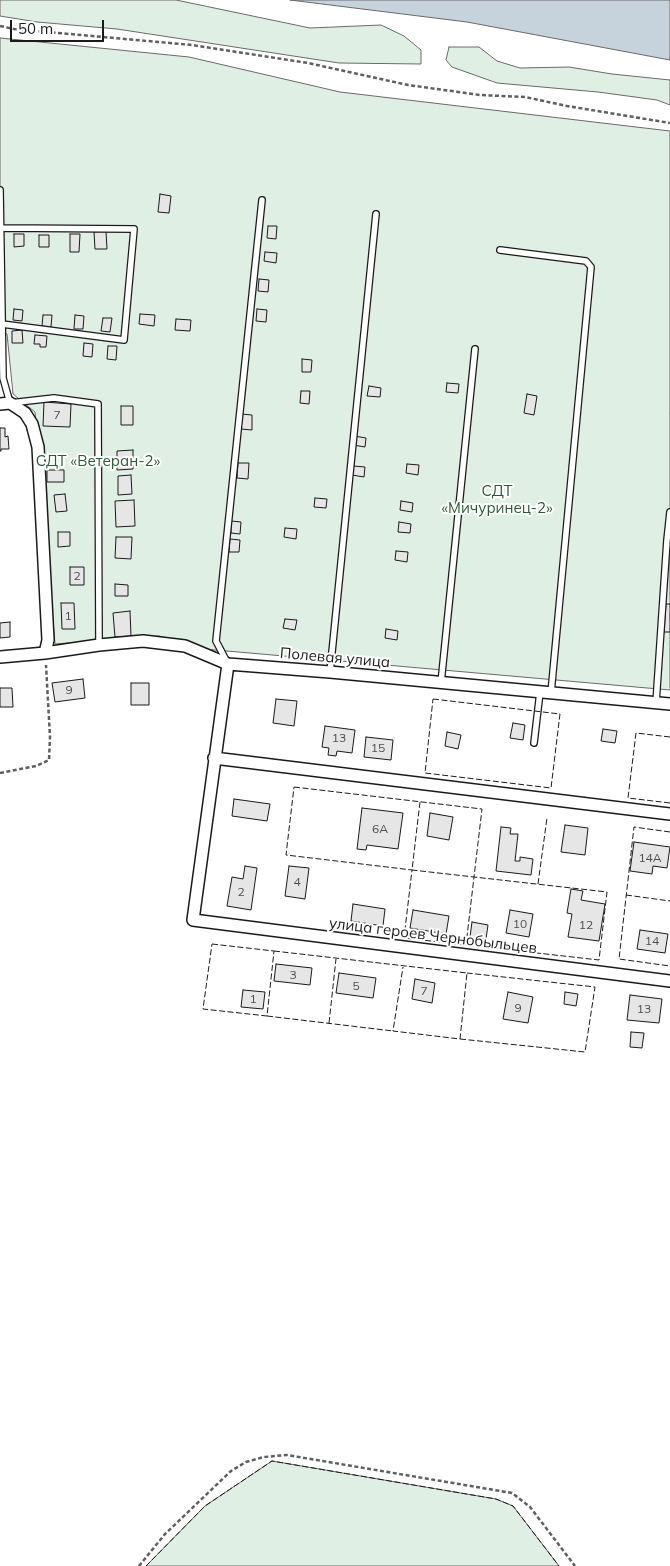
<!DOCTYPE html>
<html>
<head>
<meta charset="utf-8">
<style>
  body { margin:0 }
  #map { position:relative; width:670px; height:1566px; overflow:hidden; background:#fff; font-family:Mulish,sans-serif }
  canvas { display:block }
  .scale { position:absolute; left:10px; top:20px; width:94px; height:22px; box-sizing:border-box; border:2px solid #1a1a1a; border-top:0; padding-left:6px; font-size:15px; line-height:18px; white-space:nowrap; color:#1a1a1a; -webkit-text-stroke:4px #fff; paint-order:stroke }
</style>
</head>
<body>
<div id="map">
<canvas width="670" height="1566"></canvas>
<div class="scale">50 m</div>
</div>
<script>
const context = document.querySelector('canvas').getContext('2d');
context.lineJoin = 'round';
function fill(path, color) { context.fillStyle = color; context.fill(path, 'evenodd'); }
const shape = rows => new Path2D(rows.map(r => 'M' + r).join(''));
function stroke(path, color, width, dash) { context.strokeStyle = color; context.lineWidth = width; context.lineCap = dash ? 'butt' : 'round'; context.setLineDash(dash || []); context.stroke(path); }
function write(font, color, halo, rows, align = 'center') {
  context.font = font + ' Mulish,sans-serif'; context.lineWidth = 4; context.setLineDash([]); context.textBaseline = 'middle'; context.strokeStyle = halo; context.fillStyle = color; for (const [text, x, y, turn = 0] of rows) {
    context.save(); context.translate(x, y); context.rotate((+turn || 0) * Math.PI / 180); context.textAlign = isNaN(turn) ? turn : align; if (halo) context.strokeText(text, 0, 0); context.fillText(text, 0, 0); context.restore();
  }
}
const green = shape([
  [0,0,176,0,310,28,381,25,404,36,421,50,421,64,339,63,117,29,37,22,0,16,0,0],
  [0,38,189,57,340,92,670,131,670,690,204,649,159,636,55,644,35,412,13,394,7,334,0,334,0,38],
  [449,47,479,47,497,61,520,68,569,67,612,74,670,80,670,105,657,100,598,92,497,83,452,67,446,60,449,47],
  [272,1461,496,1499,513,1506,559,1566,146,1566,205,1506,272,1461]
]);
fill(green, '#e0efe3');
stroke(green, '#6a6a6a', 1);
const water = shape([
  [290,0,670,0,670,60,467,22,290,0]
]);
fill(water, '#c6d2dc');
stroke(water, '#6a6a6a', 1);
const building = shape([
  [160,194,171,196,169,213,158,212,160,194],
  [268,226,277,226,276,239,267,238,268,226],
  [106,231,107,249,95,249,94,232,106,231],
  [14,234,24,234,24,246,14,247,14,234],
  [70,234,80,234,79,252,70,252,70,234],
  [39,235,49,235,49,247,39,247,39,235],
  [265,252,277,253,276,263,264,261,265,252],
  [259,279,269,280,268,292,258,291,259,279],
  [14,309,23,310,22,321,13,320,14,309],
  [257,309,267,310,266,322,256,321,257,309],
  [140,314,155,315,154,326,139,324,140,314],
  [43,315,52,315,51,327,42,326,43,315],
  [75,315,84,316,83,329,74,329,75,315],
  [103,318,112,318,110,332,101,331,103,318],
  [176,319,191,320,190,331,175,330,176,319],
  [22,330,23,343,12,343,12,331,22,330],
  [35,335,47,336,46,347,40,347,40,344,34,344,35,335],
  [84,343,93,344,92,357,83,356,84,343],
  [108,346,117,346,116,360,107,359,108,346],
  [302,359,312,360,311,372,302,372,302,359],
  [447,383,459,384,458,393,446,392,447,383],
  [369,386,381,388,380,397,367,396,369,386],
  [301,391,310,391,309,404,300,403,301,391],
  [527,394,537,396,534,415,524,413,527,394],
  [44,402,71,404,70,427,43,426,44,402],
  [121,406,133,406,133,425,121,425,121,406],
  [241,414,252,415,252,430,241,429,241,414],
  [0,428,5,428,5,437,8,436,9,449,1,449,1,451,0,451,0,428],
  [354,436,366,438,365,447,353,445,354,436],
  [133,450,133,469,117,470,117,451,133,450],
  [238,463,249,463,248,479,237,478,238,463],
  [407,464,419,465,418,475,406,473,407,464],
  [353,466,365,467,364,477,352,475,353,466],
  [47,470,64,470,64,482,47,482,47,470],
  [131,475,132,494,118,495,118,476,131,475],
  [65,494,67,511,56,512,54,495,65,494],
  [315,498,327,499,326,508,314,507,315,498],
  [134,500,135,526,116,527,115,501,134,500],
  [401,501,413,503,412,512,400,510,401,501],
  [231,521,241,522,240,534,231,533,231,521],
  [399,522,411,524,410,533,398,532,399,522],
  [285,528,297,529,296,539,284,537,285,528],
  [58,532,70,532,70,546,58,547,58,532],
  [116,537,132,537,131,559,115,558,116,537],
  [230,539,240,540,239,552,229,552,230,539],
  [396,551,408,552,407,562,395,560,396,551],
  [70,567,84,567,84,585,70,585,70,567],
  [115,584,128,585,128,596,115,596,115,584],
  [61,603,74,603,75,629,62,629,61,603],
  [666,604,670,604,670,632,664,632,666,604],
  [130,611,131,636,115,637,113,613,130,611],
  [285,619,297,620,295,630,283,628,285,619],
  [10,622,10,637,0,638,0,623,10,622],
  [386,629,398,631,397,640,385,638,386,629],
  [83,679,85,698,55,702,52,683,83,679],
  [131,683,149,683,149,705,131,705,131,683],
  [0,688,12,688,13,707,0,707,0,688],
  [276,699,297,701,294,726,273,723,276,699],
  [513,723,525,725,523,740,510,738,513,723],
  [325,726,355,730,352,753,337,751,336,756,328,755,329,748,322,747,325,726],
  [603,729,617,731,615,743,601,741,603,729],
  [447,732,461,735,458,749,445,746,447,732],
  [366,737,393,740,391,760,364,757,366,737],
  [234,799,270,804,267,821,232,816,234,799],
  [362,808,403,813,398,849,367,845,366,850,357,849,362,808],
  [430,813,453,817,449,840,427,836,430,813],
  [565,825,588,828,585,855,561,852,565,825],
  [501,827,511,828,510,834,518,834,515,861,520,861,520,857,533,859,531,875,496,871,501,827],
  [634,842,670,847,667,868,653,866,652,874,630,871,634,842],
  [245,866,257,868,251,910,227,906,232,877,243,879,245,866],
  [289,866,309,868,305,899,285,896,289,866],
  [571,889,583,891,581,900,605,904,599,941,568,937,572,914,567,913,571,889],
  [353,904,385,909,383,926,351,921,353,904],
  [413,910,449,916,446,934,410,928,413,910],
  [510,910,533,914,529,937,506,933,510,910],
  [472,922,488,925,486,939,470,937,472,922],
  [640,930,668,934,665,953,637,949,640,930],
  [276,964,312,968,310,985,274,981,276,964],
  [339,973,376,978,373,998,336,993,339,973],
  [415,979,435,983,432,1003,412,999,415,979],
  [243,990,265,992,263,1009,241,1007,243,990],
  [508,992,533,997,528,1023,503,1019,508,992],
  [565,992,578,994,576,1006,564,1004,565,992],
  [630,995,662,999,659,1023,627,1020,630,995],
  [631,1032,644,1033,642,1048,630,1047,631,1032]
]);
fill(building, '#e6e6e6');
stroke(building, '#1a1a1a', 1);
const lane = shape([
  [0,190,3,378,10,403,54,398,98,404,99,645],
  [1,228,134,229,124,340,2,324],
  [500,250,586,261,591,267,551,693],
  [227,662,216,641,262,200],
  [330,672,376,214],
  [441,683,475,349],
  [656,703,667,540,670,512],
  [534,743,540,692]
]);
const street = shape([
  [0,404,10,403,25,413,32,424,38,447,48,640,45,653],
  [0,657,45,653,99,645,143,641,185,646,228,664,330,672,670,704],
  [228,664,193,920,670,981],
  [214,758,670,814]
]);
stroke(lane, '#1a1a1a', 8);
stroke(street, '#1a1a1a', 14);
stroke(shape([
  [0,26,14,29,192,45,308,63,408,85,480,95,525,97,567,106,670,123],
  [0,773,36,766,49,760,50,737,46,665],
  [139,1566,165,1534,231,1471,246,1462,264,1457,287,1455,512,1493,530,1507,575,1566]
]), '#5f5f5f', 2.5, [4, 2.5]);
stroke(lane, '#fff', 5.5);
stroke(street, '#fff', 11);
stroke(shape([
  [433,699,560,714,551,788,425,773,433,699],
  [670,737,636,733,628,798,670,803],
  [294,787,482,809,474,877,607,892,599,960,404,938,412,870,286,855,294,787],
  [420,802,412,870,474,877,466,945],
  [670,832,634,827,619,959,670,966],
  [538,884,547,818],
  [626,895,670,901],
  [212,944,274,951,267,1016,203,1009,212,944],
  [274,951,467,973,460,1039,393,1031,403,967],
  [267,1016,393,1031],
  [329,1023,336,959],
  [460,1039,585,1052,595,987,467,973],
  [146,1566,205,1506,272,1461,496,1499,513,1506,559,1566]
]), '#1a1a1a', 1, [6, 2.5]);
write('12px', '#4d4d4d', null, [
  ["7",57,415],
  ["2",77,576],
  ["1",68,616],
  ["9",69,690],
  ["13",339,738],
  ["15",378,748],
  ["6А",380,829],
  ["14А",650,858],
  ["4",297,882],
  ["2",241,892],
  ["10",520,924],
  ["12",586,925],
  ["14",652,941],
  ["3",293,975],
  ["5",356,986],
  ["7",424,991],
  ["1",253,999],
  ["9",518,1008],
  ["13",644,1009]
]);
write('15px', '#2b5a34', '#fff', [
  ["СДТ «Ветеран-2»",98,461],
  ["СДТ",497,491],
  ["«Мичуринец-2»",497,508]
]);
write('15px', '#1a1a1a', '#fff', [
  ["Полевая улица",335,658,5],
  ["улица героев Чернобыльцев",433,936,7]
]);
</script>
</body>
</html>
